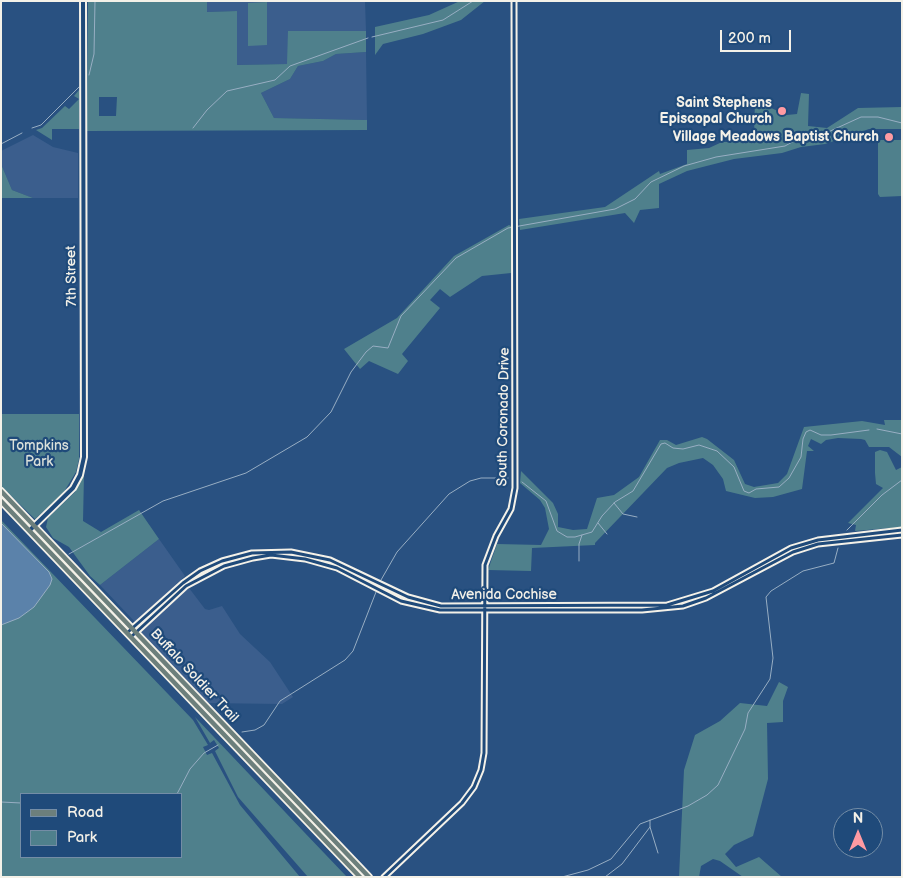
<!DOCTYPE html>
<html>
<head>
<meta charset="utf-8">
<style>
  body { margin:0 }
  #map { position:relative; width:903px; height:878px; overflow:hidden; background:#295181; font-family:"Balsamiq Sans",sans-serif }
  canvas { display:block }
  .frame { position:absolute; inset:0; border:2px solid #f4f1e8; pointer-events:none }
  .legend { position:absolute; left:20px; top:793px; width:162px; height:65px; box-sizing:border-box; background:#1f4a7a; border:1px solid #748da6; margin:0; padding:6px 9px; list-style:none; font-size:15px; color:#f4f1e8 }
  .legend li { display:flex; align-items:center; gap:10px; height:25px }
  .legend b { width:25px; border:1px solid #748da6 }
  .north { position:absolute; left:833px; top:808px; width:50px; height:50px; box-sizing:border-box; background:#1f4a7a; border:1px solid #748da6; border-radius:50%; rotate:0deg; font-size:14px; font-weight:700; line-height:20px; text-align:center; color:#f4f1e8 }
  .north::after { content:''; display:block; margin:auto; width:18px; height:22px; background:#ff9aa2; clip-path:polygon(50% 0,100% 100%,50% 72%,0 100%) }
  .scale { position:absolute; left:720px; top:30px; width:71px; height:22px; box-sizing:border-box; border:2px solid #f4f1e8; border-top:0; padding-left:6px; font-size:15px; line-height:18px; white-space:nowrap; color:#f4f1e8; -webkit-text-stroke:4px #1f4a7a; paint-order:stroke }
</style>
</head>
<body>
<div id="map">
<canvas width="903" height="878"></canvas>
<div class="frame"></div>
<ul class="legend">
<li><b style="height:6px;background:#6c7f7c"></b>Road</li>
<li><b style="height:14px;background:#4f808c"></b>Park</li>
</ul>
<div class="north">N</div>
<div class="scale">200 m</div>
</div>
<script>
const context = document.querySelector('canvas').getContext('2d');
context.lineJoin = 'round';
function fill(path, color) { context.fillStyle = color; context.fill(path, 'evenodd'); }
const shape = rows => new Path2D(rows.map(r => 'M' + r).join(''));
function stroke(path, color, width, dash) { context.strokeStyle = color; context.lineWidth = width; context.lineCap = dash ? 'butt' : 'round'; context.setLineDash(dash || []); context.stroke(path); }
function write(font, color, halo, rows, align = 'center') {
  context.font = font + ' "Balsamiq Sans",sans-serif'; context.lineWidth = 4.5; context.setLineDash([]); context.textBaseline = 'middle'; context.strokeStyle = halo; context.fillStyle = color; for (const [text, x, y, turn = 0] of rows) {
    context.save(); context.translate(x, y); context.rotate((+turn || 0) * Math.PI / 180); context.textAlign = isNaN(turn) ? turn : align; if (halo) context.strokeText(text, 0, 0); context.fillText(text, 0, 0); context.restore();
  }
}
fill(shape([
  [207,1,365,1,366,31,288,31,288,64,236,65,237,11,206,12],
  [366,52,367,120,274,118,261,93,290,79,298,66,323,61,336,54],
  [33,135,53,147,78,153,78,198,33,198,12,190,1,164,1,151],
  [159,539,185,576,135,622,100,585],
  [189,588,205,609,209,610,222,606,240,634,270,662,293,697,282,704,203,703,136,632]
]), '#3b5e8d');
fill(shape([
  [88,1,207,1,207,12,237,11,237,65,287,64,288,31,366,31,366,52,336,54,323,61,298,66,290,79,261,93,274,118,367,120,367,130,87,131],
  [99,97,117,97,116,116,99,116],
  [460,1,485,1,461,20,423,34,383,44,375,55,375,27,429,15],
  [267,2,267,45,248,46,248,3],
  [79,90,79,129,52,129,52,140,36,130,42,128,65,106,69,109,79,99,74,96],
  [801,93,809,94,808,126,827,128,858,108,902,107,902,129,869,129,825,144,801,147,782,153,734,159,687,171,659,184,659,208,640,210,634,223,625,213,520,230,519,219,605,207,659,171,660,174,687,164,687,150,709,148,722,142,746,142,746,136,754,135,755,101,787,115,797,114],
  [878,140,902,140,902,196,880,197,878,194],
  [1,164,12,190,33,198,1,198],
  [509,225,511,226,511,273,482,276,450,297,440,289,430,300,440,308,402,354,408,361,398,374,369,361,360,369,344,349,397,318,454,256],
  [1,414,79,414,79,459,76,472,62,495,35,519,1,486],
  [884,420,902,420,902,457,889,447,869,447,865,440,861,439,838,438,826,440,821,444,811,439,808,446,814,451,807,451,802,489,773,497,755,498,726,491,723,479,713,465,703,458,679,463,667,468,595,543,595,545,532,548,531,571,488,570,497,544,541,545,549,529,545,508,540,500,520,483,521,471,553,503,558,514,558,527,573,530,587,529,597,498,614,495,639,477,660,440,667,440,676,445,702,437,707,439,734,460,745,484,754,487,778,483,787,474,804,427,862,421,885,425],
  [880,450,887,452,896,470,902,467,902,527,855,531,856,525,848,523,883,488,876,484,875,473,875,452],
  [84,475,83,521,101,532,139,510,159,539,100,585,90,576,69,547,53,538,46,527,48,518,75,492],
  [1,520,193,720,208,745,203,747,207,755,212,753,240,805,300,877,1,877],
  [21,794,181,794,181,857,21,857],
  [779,682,788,687,783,701,783,722,767,723,768,779,753,836,734,845,725,854,736,867,759,857,782,877,743,877,720,861,713,859,701,866,699,877,679,877,684,770,695,735,720,721,740,703,767,706],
  [195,717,304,832,347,877,308,877,238,797,215,751,219,748,214,740,210,743]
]), '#4f808c');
const water = shape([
  [1,523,49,572,52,579,50,585,34,607,19,618,1,625,1,523]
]);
fill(water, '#5b82aa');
stroke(water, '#98aec3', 1);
stroke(shape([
  [372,37,443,20,473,1],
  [89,75,94,54,95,1],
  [32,128,41,125,79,87],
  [193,128,207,110,227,91,275,80,290,66,368,38],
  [1,144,22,133],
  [877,429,902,434],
  [522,482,546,501,557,531,567,537,575,537,592,532,602,516,615,502,633,491,661,444,665,443,673,448,683,449,699,445,717,451,734,467,744,491,749,493,756,489,779,487,789,478,801,457,803,439,806,432,810,430,821,435,831,435,869,430],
  [614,503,623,514,637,517],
  [598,523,607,534],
  [847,530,882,495,902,480],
  [69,554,163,501,246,473,307,437,331,412,351,372,366,352,373,346,388,348,401,316,456,258,508,228,615,209,635,199,651,182,684,166,716,157,785,146,803,136,826,133,861,117,878,117,902,123],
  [579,561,579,544,582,535],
  [381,580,397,552,449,494,470,481,481,478,508,478],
  [242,732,255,730,264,725,280,701,345,660,353,651,376,592],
  [177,794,190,769,204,753,218,745],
  [1,802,21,803],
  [650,820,650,827,658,853],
  [562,877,588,870,611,859,640,824,688,806,707,795,718,785,745,729,748,713,770,679,773,658,766,597,771,591,803,571,834,563,838,548],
  [605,877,622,864,650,827]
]), '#98aec3', 1);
const tertiary = shape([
  [128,632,183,583,200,571,222,561,252,553,291,552,330,560,408,597,441,606,667,605,713,591,791,548,818,540,902,530],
  [132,636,186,586,224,566,253,558,271,555,305,559,337,568,401,601,440,610,642,610,683,606,706,598,793,552,818,544,902,535],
  [384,877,462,803,474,787,481,770,484,753,485,565,496,536,511,509,515,488,514,1]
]);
const secondary = shape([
  [30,530,73,488,80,475,84,457,83,1]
]);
const primary = shape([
  [1,491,369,877],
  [1,501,360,877]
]);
stroke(tertiary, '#f4f1e8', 7);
stroke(secondary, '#f4f1e8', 8);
stroke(primary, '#f4f1e8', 8);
stroke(tertiary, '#1f4a7a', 3);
stroke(secondary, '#1f4a7a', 4);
stroke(primary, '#6c7f7c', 4.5);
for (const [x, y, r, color] of [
  [782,111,5,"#ff9aa2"],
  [889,137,5,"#ff9aa2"]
]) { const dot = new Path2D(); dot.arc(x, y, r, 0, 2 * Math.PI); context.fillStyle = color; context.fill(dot); stroke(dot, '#1f4a7a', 2); }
write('bold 14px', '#f4f1e8', '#1f4a7a', [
  ["Saint Stephens",772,103],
  ["Episcopal Church",772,119],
  ["Village Meadows Baptist Church",879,137]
], 'right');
write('14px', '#f4f1e8', '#1f4a7a', [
  ["7th Street",72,276,-91],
  ["South Coronado Drive",504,417,-89],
  ["Avenida Cochise",504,595],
  ["Buffalo Soldier Trail",194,676,47]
]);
write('14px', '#dbe0da', '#1f4a7a', [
  ["Tompkins",39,446],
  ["Park",39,462]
]);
</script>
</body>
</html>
